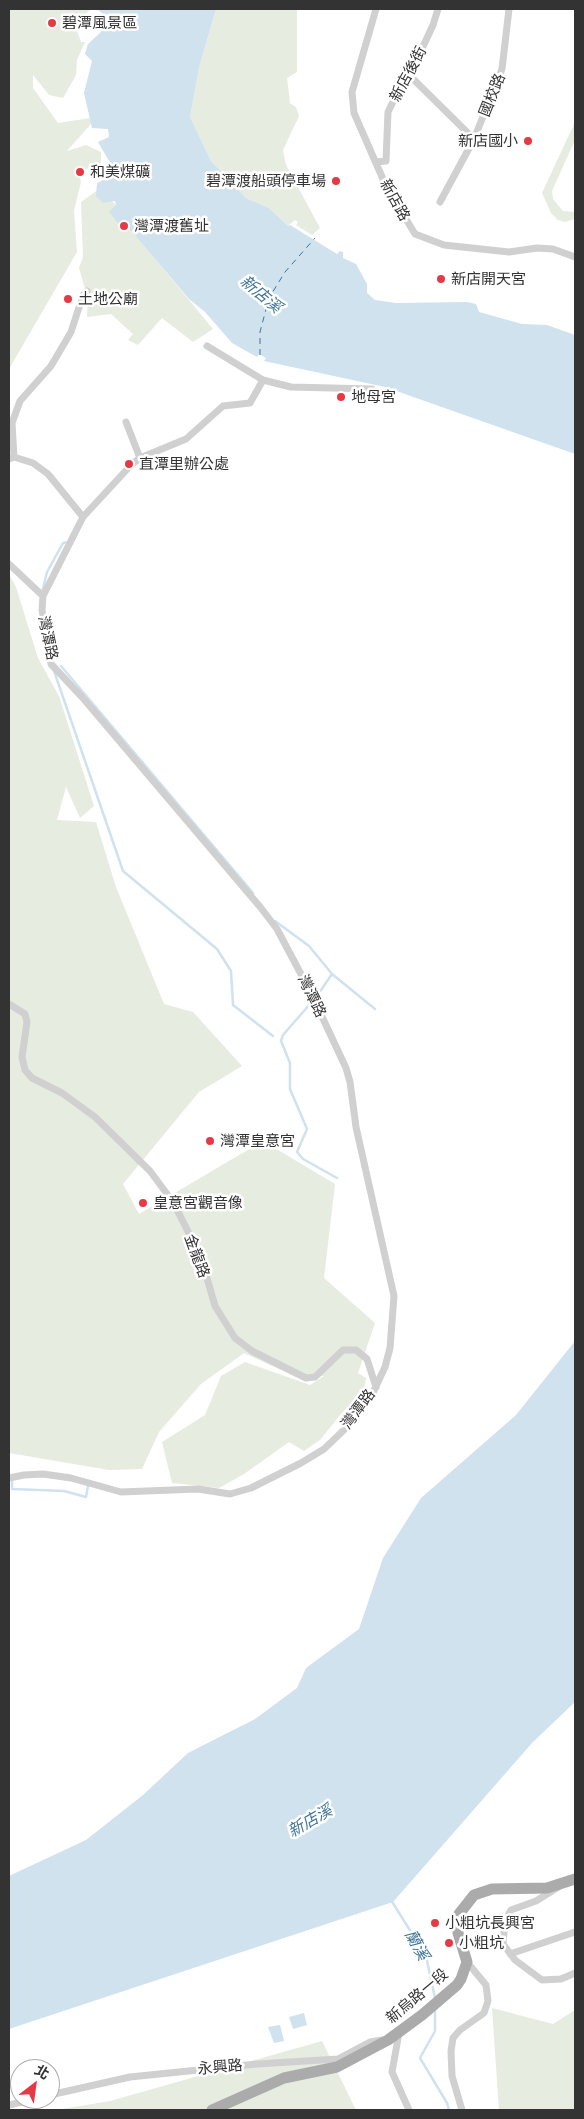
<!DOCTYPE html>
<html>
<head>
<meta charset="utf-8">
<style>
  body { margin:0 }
  #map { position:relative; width:584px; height:2119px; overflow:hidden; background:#fff; font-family:"Exo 2","Noto Sans TC",sans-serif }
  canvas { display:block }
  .frame { position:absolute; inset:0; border:10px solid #333; pointer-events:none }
  .north { position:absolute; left:10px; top:2059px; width:50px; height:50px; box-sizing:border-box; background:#fff; border:1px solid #adadad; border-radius:50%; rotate:30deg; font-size:14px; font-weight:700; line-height:20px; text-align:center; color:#333 }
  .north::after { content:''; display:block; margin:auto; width:18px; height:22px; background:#e63946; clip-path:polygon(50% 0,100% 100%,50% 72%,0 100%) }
</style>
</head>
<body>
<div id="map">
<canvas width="584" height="2119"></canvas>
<div class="frame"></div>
<div class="north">北</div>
</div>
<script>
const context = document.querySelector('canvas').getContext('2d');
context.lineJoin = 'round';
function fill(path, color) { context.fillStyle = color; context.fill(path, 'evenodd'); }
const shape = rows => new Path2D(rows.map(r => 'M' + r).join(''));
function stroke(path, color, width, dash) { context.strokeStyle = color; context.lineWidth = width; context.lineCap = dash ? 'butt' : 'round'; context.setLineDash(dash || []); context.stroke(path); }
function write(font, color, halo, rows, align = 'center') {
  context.font = font + ' "Exo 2","Noto Sans TC",sans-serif'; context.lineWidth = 5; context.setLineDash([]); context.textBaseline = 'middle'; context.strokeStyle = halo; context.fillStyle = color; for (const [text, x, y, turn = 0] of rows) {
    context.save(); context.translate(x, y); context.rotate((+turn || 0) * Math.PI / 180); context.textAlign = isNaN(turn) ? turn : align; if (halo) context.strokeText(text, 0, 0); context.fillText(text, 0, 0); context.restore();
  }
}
fill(shape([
  [9,9,91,9,80,19,74,22,81,42,85,42,77,60,76,75,63,98,49,95,33,75,33,88,58,123,97,117,67,151,86,145,101,152,101,163,79,172,81,182,74,211,77,252,9,369],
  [216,9,297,9,297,72,287,78,290,103,296,107,299,116,283,150,286,165,320,228,312,235,296,225,298,222,295,220,288,226,269,208,246,198,211,161,190,117,199,68],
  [575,122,575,140,552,191,553,199,563,211,575,212,575,219,565,222,558,220,551,213,542,193],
  [99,189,127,215,132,231,213,329,193,342,162,318,138,345,128,340,133,334,111,314,87,317,88,299,79,268,83,257,81,202],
  [9,574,16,587,38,658,59,696,94,806,80,818,66,787,57,820,96,822,116,887,164,1004,193,1012,242,1066,199,1092,123,1184,139,1214,263,1141,335,1184,324,1278,375,1323,358,1373,366,1378,364,1390,340,1415,320,1440,304,1451,289,1442,244,1474,219,1488,172,1483,162,1442,205,1415,221,1376,245,1362,310,1385,324,1376,296,1377,244,1353,201,1384,159,1432,142,1469,109,1470,9,1453],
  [492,2008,553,2024,575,2010,575,2110,499,2110],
  [322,2041,356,2110,56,2110,110,2101]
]), '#e6ecdf');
fill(shape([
  [97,9,216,9,199,68,190,117,211,161,246,198,269,208,288,226,290,225,337,254,340,251,343,252,343,258,356,264,367,284,367,293,375,300,396,303,467,302,476,304,479,312,522,324,547,325,575,335,575,454,385,387,264,361,266,358,259,354,257,357,232,343,205,312,189,299,123,221,119,224,109,212,116,205,115,201,103,203,96,196,97,183,107,178,112,166,98,142,109,137,108,129,92,128,84,93,92,61,85,54,88,44,100,33,105,23,103,14],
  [575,1341,575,1702,532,1743,393,1902,9,2029,9,1876,86,1840,143,1795,188,1753,255,1719,297,1688,306,1668,359,1629,383,1558,421,1498,516,1415],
  [304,2013,307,2025,293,2029,289,2017],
  [280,2025,284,2041,274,2043,268,2027]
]), '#cfe2ee');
stroke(shape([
  [42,593,47,572,63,543,69,542],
  [46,617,49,626],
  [61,666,253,893],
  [54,671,123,871,217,949,231,971,233,1005,273,1036],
  [275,921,309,946,332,974,375,1009],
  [332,974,317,996,283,1035,281,1041,290,1063,290,1089,307,1129,297,1152,303,1159,337,1178],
  [12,1481,12,1489,64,1491,86,1497,88,1486],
  [391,1900,426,1956,435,1998],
  [435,2009,435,2031,420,2058,447,2103,449,2110]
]), '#cfe2ee', 2.5);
stroke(shape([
  [260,355,260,332,269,298,285,272,315,238]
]), '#3f7597', 1, [6, 5]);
stroke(shape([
  [376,9,352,92,354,113,386,186,415,234,444,245,509,252,537,248,553,249,575,257],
  [407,73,474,139],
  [376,162,386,161,388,112,407,73,420,53,433,25,438,9],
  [440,202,474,139,502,69,509,9],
  [207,346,263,380,291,387,372,389],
  [126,422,140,458],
  [14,457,12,423,20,401,51,366,71,332,83,295,87,291],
  [9,459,14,457,33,463,48,474,83,517],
  [9,564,43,596],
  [9,1004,25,1014,27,1022,22,1057,25,1070,32,1078,62,1093,95,1117,150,1171,173,1202,201,1257,215,1306,235,1338,252,1351,306,1378,315,1377,343,1350,356,1350,367,1359,376,1387],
  [9,1478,24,1475,43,1474,71,1478,121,1492,198,1489,230,1494,251,1488,301,1463,324,1449,346,1428,370,1399,385,1367,390,1348,394,1296,356,1127,350,1082,346,1068,311,993,277,929,261,908,82,697,51,664,42,610,43,596,83,517,131,465,140,458,186,439,223,406,250,403,263,380],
  [560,1886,536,1901,511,1910,505,1921,503,1944,515,1960,542,1980,561,1979,575,1973],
  [510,1954,575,1932],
  [399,2033,392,2072,409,2110],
  [50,2095,130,2077,257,2064,338,2059,370,2042,382,2040],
  [9,2105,34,2099],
  [462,2110,452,2076,451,2051,453,2038,460,2030,484,2013,488,2001,486,1985,467,1962]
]), '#d0d0d0', 7);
stroke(shape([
  [212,2110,284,2078,337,2067,388,2040,422,2015,457,1985,461,1979,467,1962,458,1933,459,1914,474,1895,492,1889,547,1888,575,1879]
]), '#ababab', 11);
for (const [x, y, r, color] of [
  [52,23,5,"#e63946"],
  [528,141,5,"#e63946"],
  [80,172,5,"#e63946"],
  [336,181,5,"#e63946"],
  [124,226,5,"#e63946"],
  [441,279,5,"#e63946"],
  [68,299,5,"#e63946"],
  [341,397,5,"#e63946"],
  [129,464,5,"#e63946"],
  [210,1141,5,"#e63946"],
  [143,1203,5,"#e63946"],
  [435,1923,5,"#e63946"],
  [449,1943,5,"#e63946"]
]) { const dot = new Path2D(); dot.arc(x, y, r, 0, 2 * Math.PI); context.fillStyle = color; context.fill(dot); stroke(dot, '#fff', 2); }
write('15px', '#333', '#fff', [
  ["碧潭風景區",62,23],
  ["新店國小",518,141,"right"],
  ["和美煤礦",90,172],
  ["碧潭渡船頭停車場",326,181,"right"],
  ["灣潭渡舊址",134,226],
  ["新店開天宮",451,279],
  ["土地公廟",78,299],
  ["地母宮",351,397],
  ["直潭里辦公處",139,464],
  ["灣潭皇意宮",220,1141],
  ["皇意宮觀音像",153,1203],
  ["小粗坑長興宮",445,1923],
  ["小粗坑",459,1943]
], 'left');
write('15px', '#333', '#fff', [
  ["新店後街",408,74,-62],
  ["國校路",492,95,-68],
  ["新店路",395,200,61],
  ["灣潭路",48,638,78],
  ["灣潭路",312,996,64],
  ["金龍路",197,1256,70],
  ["灣潭路",358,1409,-53],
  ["新烏路一段",417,1996,-40],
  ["永興路",220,2067,-5]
]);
write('italic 16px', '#3f7597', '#fff', [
  ["新店溪",261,294,40],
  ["新店溪",310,1821,-30],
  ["蘭溪",417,1945,61]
]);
</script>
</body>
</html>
